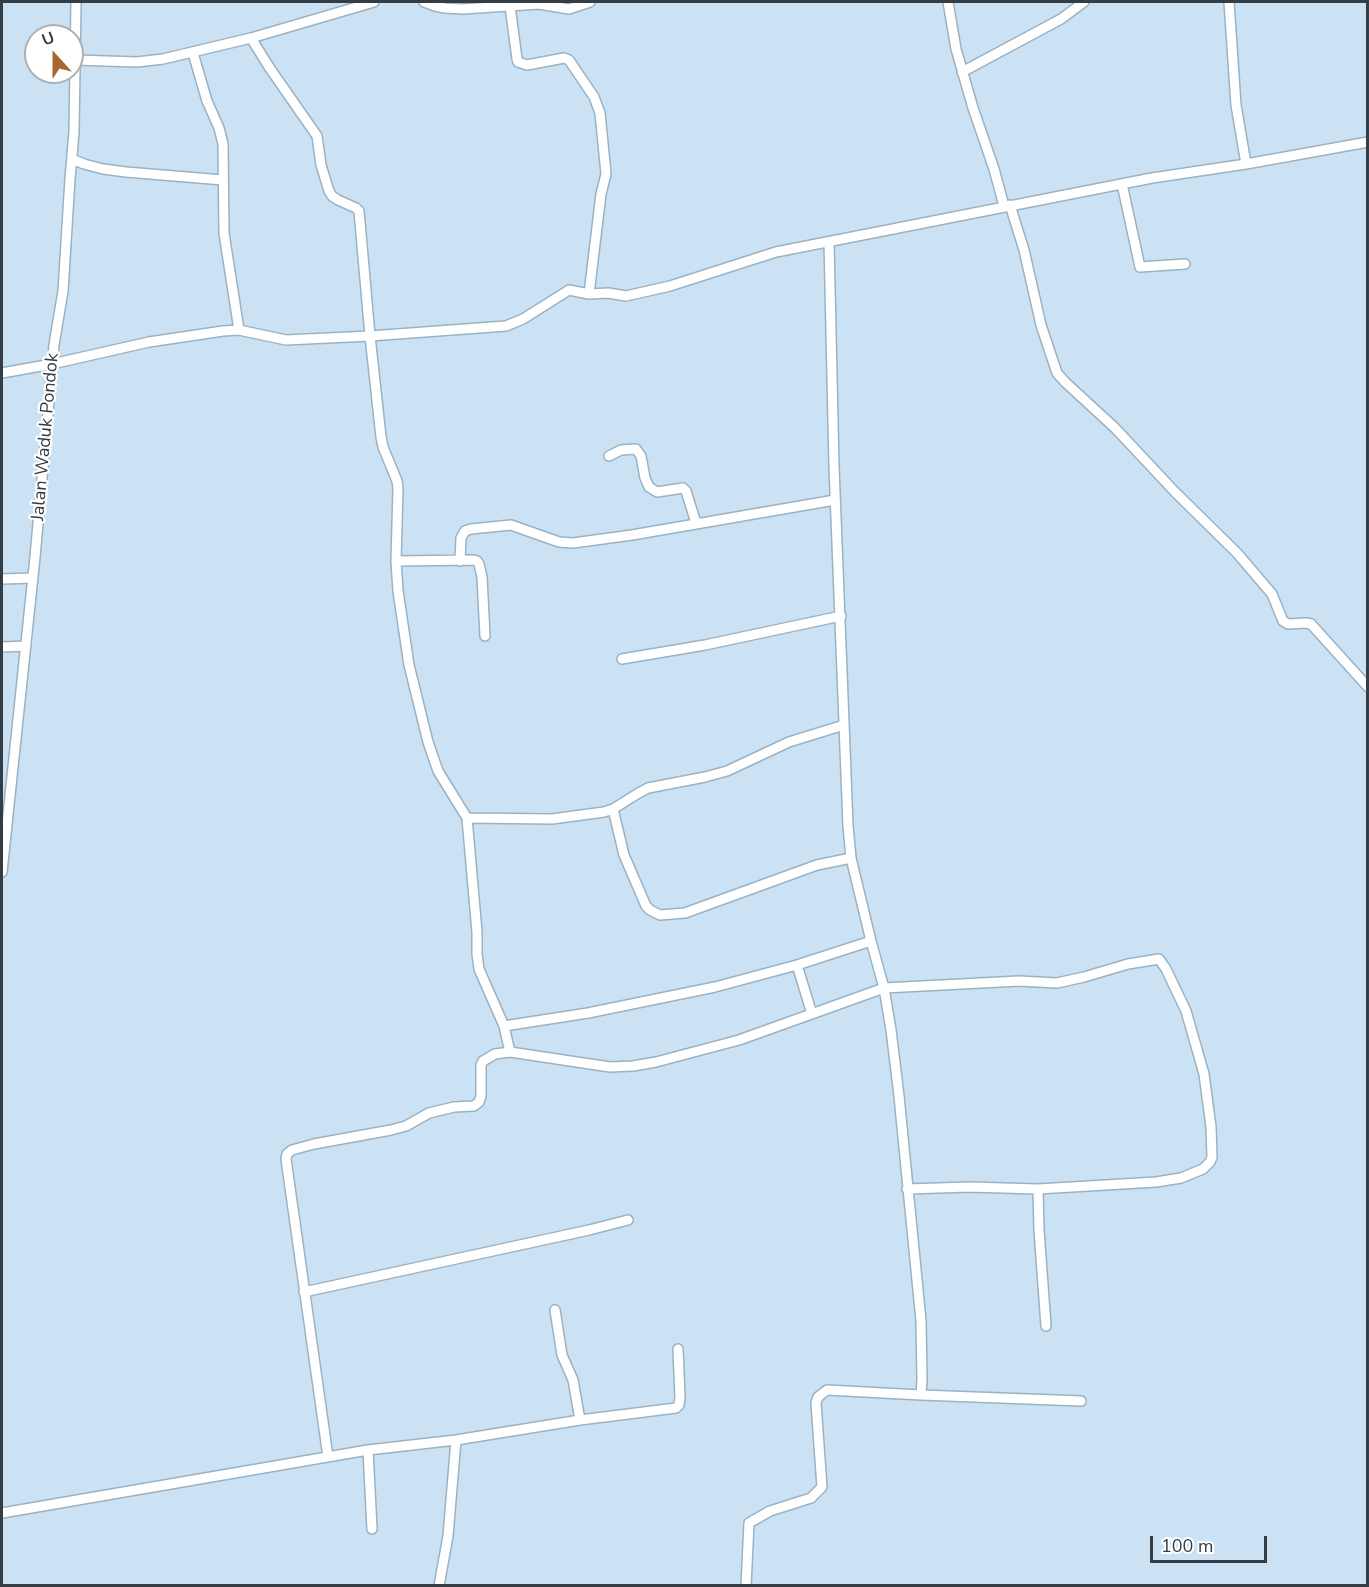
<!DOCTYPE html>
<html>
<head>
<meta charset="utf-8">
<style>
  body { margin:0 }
  #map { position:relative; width:1369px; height:1587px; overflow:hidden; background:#cae2f4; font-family:"Nunito Sans",sans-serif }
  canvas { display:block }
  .frame { position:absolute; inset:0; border:3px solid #343d44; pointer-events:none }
  .north { position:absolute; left:24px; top:24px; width:60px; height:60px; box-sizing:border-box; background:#fff; border:2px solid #aeb1b4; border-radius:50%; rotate:339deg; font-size:16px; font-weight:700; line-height:24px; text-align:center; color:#343d44 }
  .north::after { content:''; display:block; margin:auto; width:21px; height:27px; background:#a6682e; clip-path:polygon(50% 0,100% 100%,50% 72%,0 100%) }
  .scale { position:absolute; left:1150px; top:1536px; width:117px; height:27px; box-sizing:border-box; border:3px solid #343d44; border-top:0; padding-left:8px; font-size:18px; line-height:21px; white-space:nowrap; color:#343d44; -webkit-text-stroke:4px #fff; paint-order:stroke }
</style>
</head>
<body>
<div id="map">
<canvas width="1369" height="1587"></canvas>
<div class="frame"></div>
<div class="north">U</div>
<div class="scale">100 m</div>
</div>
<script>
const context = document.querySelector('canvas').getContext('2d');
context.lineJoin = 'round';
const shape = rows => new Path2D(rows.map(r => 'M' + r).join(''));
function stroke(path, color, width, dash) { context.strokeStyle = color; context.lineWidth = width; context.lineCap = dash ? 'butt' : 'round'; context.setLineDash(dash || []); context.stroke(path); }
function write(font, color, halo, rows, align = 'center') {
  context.font = font + ' "Nunito Sans",sans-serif'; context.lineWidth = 4.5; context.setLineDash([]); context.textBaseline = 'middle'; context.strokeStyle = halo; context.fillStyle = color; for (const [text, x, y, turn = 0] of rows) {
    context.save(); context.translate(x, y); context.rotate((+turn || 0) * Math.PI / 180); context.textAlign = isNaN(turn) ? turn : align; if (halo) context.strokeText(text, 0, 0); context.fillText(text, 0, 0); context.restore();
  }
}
const minor = shape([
  [424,2,435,6,445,8,463,9,539,4,569,9,590,2],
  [948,2,956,49,973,108,994,169,1004,206],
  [1229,2,1236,105,1246,164],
  [510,6,517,59,518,62,527,65,564,58,569,60,594,97,600,113,606,174,601,194,589,294],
  [251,38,269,67,317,136,321,165,329,191,332,196,338,200,356,208,359,211,370,336,381,437,383,447,397,481,398,488,396,561,398,591,409,665,428,742,438,771,467,818,477,932,477,954,479,969,504,1026,510,1052],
  [193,53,207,101,219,128,223,144,224,233,239,330],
  [75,60,137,62,163,59,251,38,374,2],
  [962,72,1061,19,1084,2],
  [72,159,84,164,103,169,126,172,223,180],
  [1122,184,1140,267,1185,264],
  [1010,205,1024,250,1041,325,1057,373,1065,382,1115,428,1175,492,1237,553,1272,594,1283,621,1288,624,1306,623,1311,624,1368,687],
  [2,373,52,364,149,342,223,331,239,330,286,340,370,336,506,326,523,319,569,290,589,294,608,293,626,296,670,286,776,252,1152,178,1246,164,1368,142],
  [609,456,621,450,636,449,641,456,645,478,649,487,657,492,683,488,686,491,696,523],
  [396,561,474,560,477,561,479,564,482,577,485,636],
  [460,561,461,538,465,531,471,529,511,525,559,542,573,543,632,535,835,500],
  [2,579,32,578],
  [2,647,26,646],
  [622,659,705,645,841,616],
  [613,809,624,855,646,906,650,910,660,915,685,913,817,865,851,858],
  [467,818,552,819,604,812,613,809,637,794,648,788,705,777,727,771,789,742,844,725],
  [2,872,35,557,54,345,63,291,70,179,74,132,76,2],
  [797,965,812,1014],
  [504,1026,588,1013,715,987,797,965,871,941],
  [1038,1189,1039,1230,1046,1326],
  [304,1292,589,1230,628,1220],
  [555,1310,562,1355,573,1380,580,1420],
  [921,1395,1081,1401],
  [456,1440,580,1420,676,1408,679,1405,680,1397,678,1349],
  [368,1450,372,1529],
  [328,1457,286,1159,287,1154,292,1150,314,1144,391,1130,406,1126,429,1113,454,1107,474,1106,479,1102,481,1096,481,1065,483,1061,495,1054,510,1052,610,1067,633,1066,656,1062,739,1040,884,988,1019,981,1057,983,1084,977,1128,964,1159,959,1166,969,1186,1011,1204,1074,1211,1127,1212,1157,1210,1162,1203,1169,1181,1178,1156,1182,1038,1189,969,1187,907,1189],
  [2,1513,368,1450,456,1440,448,1536,439,1586],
  [746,1586,749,1523,770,1511,811,1498,822,1487,816,1403,818,1397,827,1390,921,1395,922,1379,921,1321,899,1096,891,1030,884,988,871,941,851,858,848,826,834,466,829,242]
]);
stroke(minor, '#9bb2c3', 12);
stroke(minor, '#fff', 9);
write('18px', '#343d44', '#fff', [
  ["Jalan Waduk Pondok",46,437,-85]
]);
</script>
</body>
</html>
